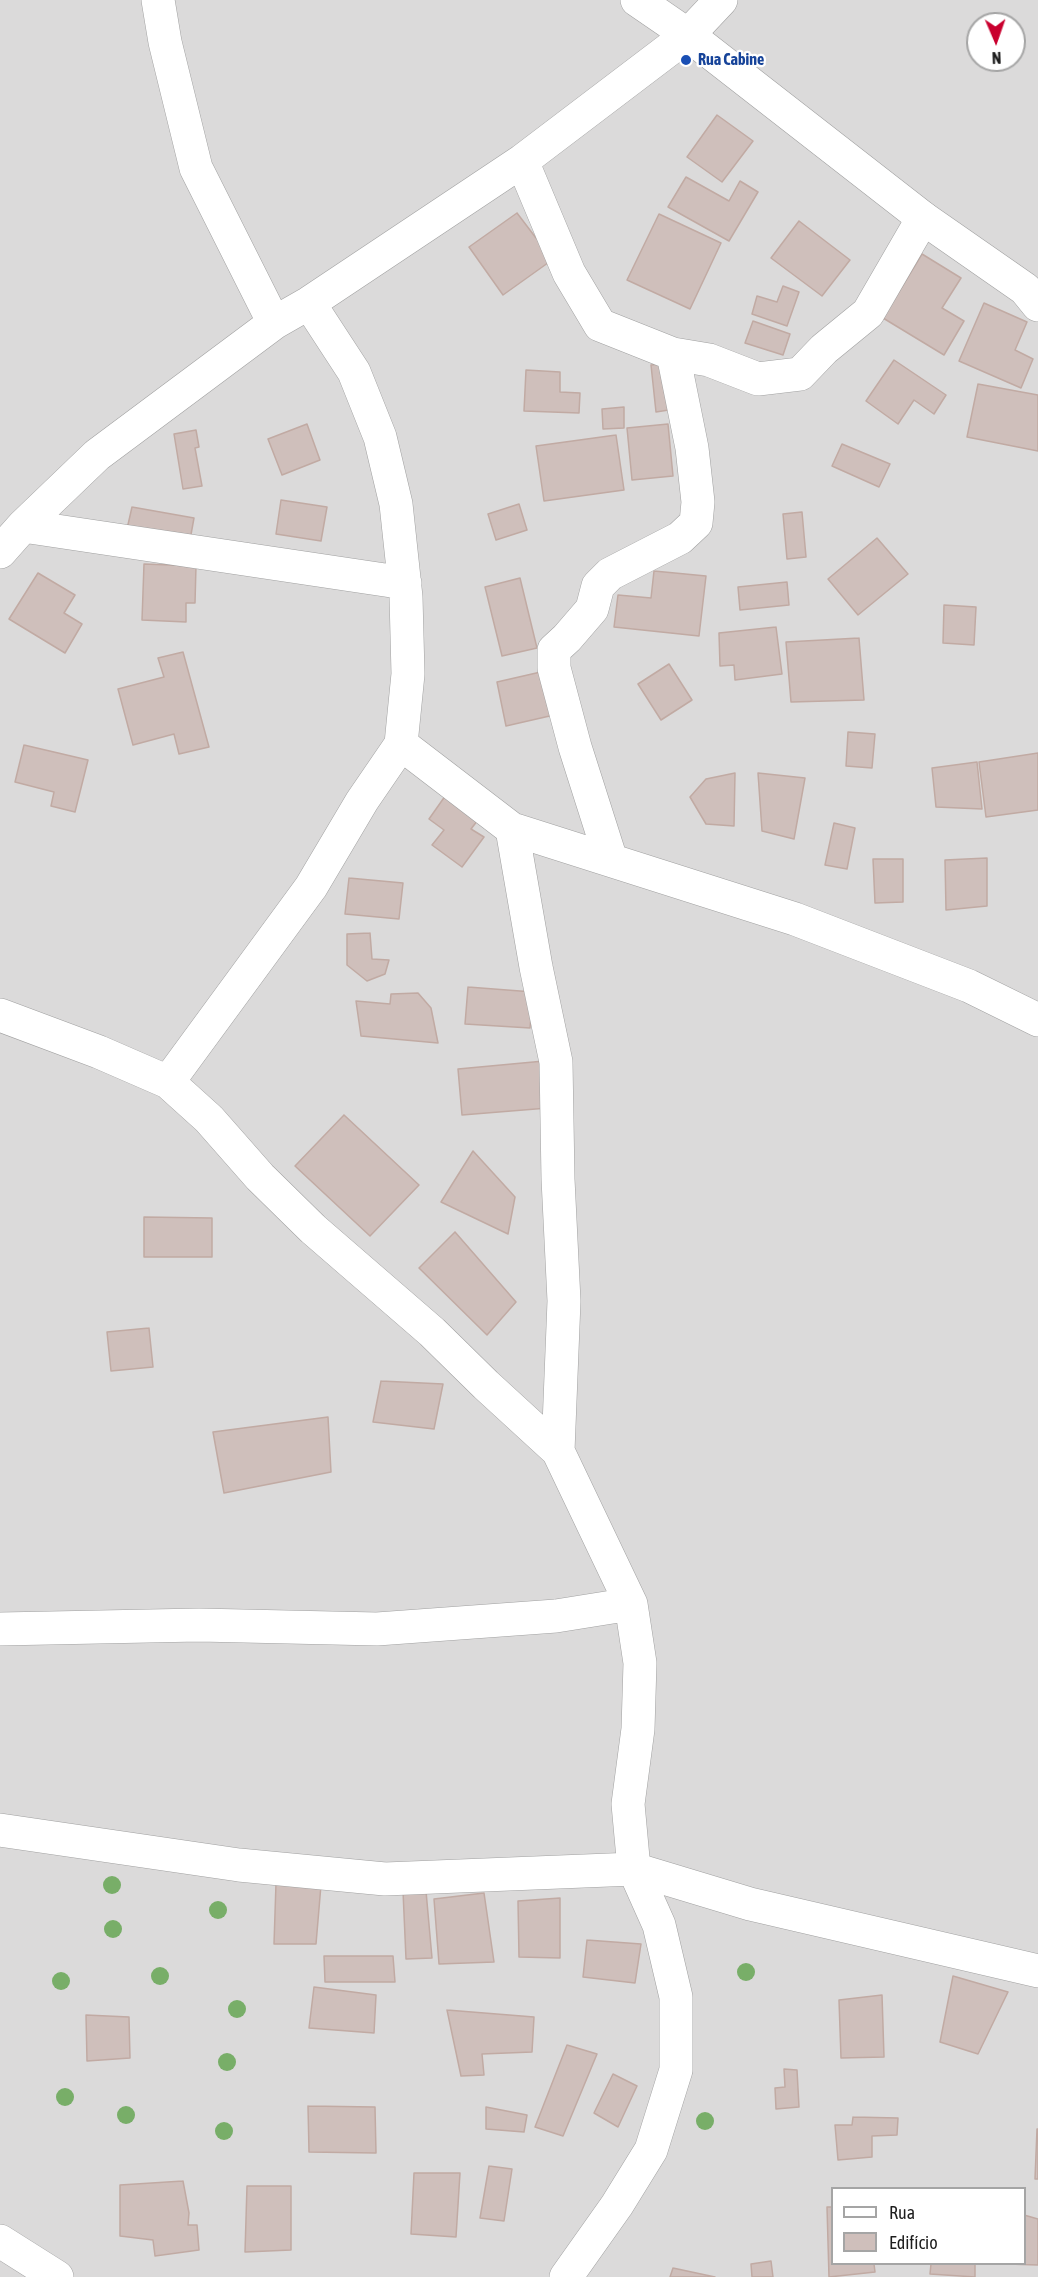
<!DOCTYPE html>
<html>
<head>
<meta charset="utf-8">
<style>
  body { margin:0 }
  #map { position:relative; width:1038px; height:2277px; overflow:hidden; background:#efe7e2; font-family:"Asap Condensed",sans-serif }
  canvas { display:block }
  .legend { position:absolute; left:831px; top:2187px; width:195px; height:78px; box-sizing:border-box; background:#fff; border:2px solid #a5a5a5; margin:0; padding:8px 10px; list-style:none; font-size:18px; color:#1d1d1d }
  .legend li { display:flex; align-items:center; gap:12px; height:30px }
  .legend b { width:30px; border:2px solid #a5a5a5 }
  .north { position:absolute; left:966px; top:12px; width:60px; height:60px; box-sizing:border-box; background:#fff; border:2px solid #a5a5a5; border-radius:50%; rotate:178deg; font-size:16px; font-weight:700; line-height:24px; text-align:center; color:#1d1d1d }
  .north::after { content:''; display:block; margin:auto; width:21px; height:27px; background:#c9002e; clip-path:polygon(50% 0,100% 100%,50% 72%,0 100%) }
</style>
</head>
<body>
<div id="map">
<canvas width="1038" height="2277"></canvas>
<ul class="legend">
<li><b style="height:8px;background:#fff"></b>Rua</li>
<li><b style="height:16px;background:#cfbfbb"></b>Edifício</li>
</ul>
<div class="north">N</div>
</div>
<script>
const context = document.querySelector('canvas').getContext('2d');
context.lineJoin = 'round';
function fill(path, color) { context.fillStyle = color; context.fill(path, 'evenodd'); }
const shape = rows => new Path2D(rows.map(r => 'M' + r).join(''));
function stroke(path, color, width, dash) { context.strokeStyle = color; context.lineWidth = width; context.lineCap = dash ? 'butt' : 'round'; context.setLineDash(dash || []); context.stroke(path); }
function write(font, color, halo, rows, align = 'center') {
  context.font = font + ' "Asap Condensed",sans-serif'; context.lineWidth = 4.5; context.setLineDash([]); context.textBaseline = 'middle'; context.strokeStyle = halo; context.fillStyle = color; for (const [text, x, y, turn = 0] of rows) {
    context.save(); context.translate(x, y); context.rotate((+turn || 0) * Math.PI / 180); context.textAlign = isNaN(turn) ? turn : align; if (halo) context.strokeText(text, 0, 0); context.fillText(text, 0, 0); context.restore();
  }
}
fill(shape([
  [0,0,1038,0,1038,2277,0,2277],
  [978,24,1014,24,1014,60,978,60],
  [832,2188,1024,2188,1024,2264,832,2264]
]), '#dbdada');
const building = shape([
  [717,115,753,141,722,182,687,157,717,115],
  [686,177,729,201,740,181,758,192,729,241,668,207,686,177],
  [517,213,536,238,543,234,552,260,503,295,469,247,517,213],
  [659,214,721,243,690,309,627,280,659,214],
  [799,221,850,260,822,296,771,258,799,221],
  [922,254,961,278,942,308,964,321,944,355,883,318,922,254],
  [783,286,799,292,787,326,752,314,757,296,777,302,783,286],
  [984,303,1027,322,1015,350,1033,359,1021,388,959,361,984,303],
  [753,321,790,334,783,355,745,343,753,321],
  [894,360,946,395,934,414,914,400,898,424,866,401,894,360],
  [670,363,675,409,656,412,651,365,670,363],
  [526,370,560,372,560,392,580,393,579,413,524,411,526,370],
  [978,384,1038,395,1038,451,967,437,978,384],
  [624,407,624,428,603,429,602,409,624,407],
  [307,424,320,460,282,475,268,439,307,424],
  [668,424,673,476,632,480,627,428,668,424],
  [196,430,199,447,195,448,202,486,183,489,174,434,196,430],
  [616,435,624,490,544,501,536,446,616,435],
  [842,444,890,464,879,487,832,466,842,444],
  [281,500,327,507,321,541,276,534,281,500],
  [519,504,527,530,496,540,488,514,519,504],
  [132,507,194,518,190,540,127,529,132,507],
  [802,512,806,557,787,559,783,514,802,512],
  [877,538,908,574,858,615,828,579,877,538],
  [144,564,196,566,195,603,186,603,186,622,142,620,144,564],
  [654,571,706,576,699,636,614,627,618,595,651,598,654,571],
  [38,573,75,595,64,613,82,624,65,653,9,619,38,573],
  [520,578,537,648,502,656,485,587,520,578],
  [787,582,789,605,740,610,738,587,787,582],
  [944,605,976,607,974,645,943,643,944,605],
  [776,627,782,674,735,680,734,665,720,666,719,633,776,627],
  [859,638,864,700,791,702,786,642,859,638],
  [183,652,209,747,179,754,174,734,133,745,118,689,164,677,158,658,183,652],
  [669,664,692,700,661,720,638,684,669,664],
  [545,671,554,715,506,726,497,682,545,671],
  [848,732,875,734,872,768,846,766,848,732],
  [24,745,88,760,75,812,51,806,54,792,15,782,24,745],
  [1038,753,1038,810,986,817,979,762,1038,753],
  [977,762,982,809,936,807,932,768,977,762],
  [735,773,734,826,706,824,690,797,706,779,735,773],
  [758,773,805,778,794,839,762,831,758,773],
  [448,792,481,816,471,829,484,837,462,867,432,845,444,830,429,819,448,792],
  [834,823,855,828,847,869,825,865,834,823],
  [987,858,987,906,946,910,945,860,987,858],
  [873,859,903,859,903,902,875,903,873,859],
  [349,878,403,883,399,919,345,914,349,878],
  [370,933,372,959,389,960,385,974,367,981,347,965,347,934,370,933],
  [468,987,533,992,530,1028,465,1024,468,987],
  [418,993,431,1008,438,1043,361,1036,356,1001,390,1004,391,994,418,993],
  [544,1061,548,1108,462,1115,458,1069,544,1061],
  [344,1115,419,1185,370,1236,295,1166,344,1115],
  [473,1151,515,1197,508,1234,441,1202,473,1151],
  [144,1217,212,1218,212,1257,144,1257,144,1217],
  [455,1232,516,1302,487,1335,419,1268,455,1232],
  [149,1328,153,1367,111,1371,107,1332,149,1328],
  [381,1381,443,1384,434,1429,373,1422,381,1381],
  [328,1417,331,1472,224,1493,213,1432,328,1417],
  [276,1883,321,1885,316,1944,274,1944,276,1883],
  [403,1891,426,1891,432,1958,406,1959,403,1891],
  [484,1893,494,1962,439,1964,434,1899,484,1893],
  [560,1898,560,1958,519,1957,518,1901,560,1898],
  [587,1940,641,1944,635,1983,583,1977,587,1940],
  [324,1956,393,1956,395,1982,325,1982,324,1956],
  [953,1976,1008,1992,978,2054,940,2042,953,1976],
  [314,1987,376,1995,374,2033,309,2028,314,1987],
  [882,1995,884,2057,841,2058,839,2000,882,1995],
  [447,2010,534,2017,532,2052,482,2054,484,2075,461,2076,447,2010],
  [86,2015,129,2017,130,2058,87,2061,86,2015],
  [567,2045,597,2054,563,2136,535,2127,567,2045],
  [784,2069,797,2070,799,2107,776,2109,775,2088,785,2087,784,2069],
  [613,2074,637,2086,618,2127,594,2113,613,2074],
  [308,2106,375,2107,376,2153,309,2152,308,2106],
  [486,2107,527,2115,524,2132,486,2129,486,2107],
  [853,2117,898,2118,897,2135,872,2136,872,2157,838,2160,835,2125,852,2125,853,2117],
  [1037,2129,1038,2129,1038,2179,1035,2179,1037,2129],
  [489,2166,512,2169,504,2221,480,2218,489,2166],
  [414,2173,460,2173,456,2237,411,2234,414,2173],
  [183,2181,189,2213,188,2225,197,2225,199,2250,155,2256,153,2240,120,2236,120,2185,183,2181],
  [247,2186,291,2186,291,2250,245,2252,247,2186],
  [827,2207,832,2207,832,2264,874,2264,875,2272,829,2277,827,2207],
  [1024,2215,1038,2219,1038,2265,1007,2264,1024,2264,1024,2215],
  [771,2261,773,2277,752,2277,751,2264,771,2261],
  [931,2264,975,2264,975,2277,930,2274,931,2264],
  [673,2268,715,2277,670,2277,673,2268]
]);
fill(building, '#cfbfbb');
stroke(building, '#c1aaa3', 1.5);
const minor = shape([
  [158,0,165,42,196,168,274,323],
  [522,161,569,273,600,325,673,354,709,360,758,379,800,374,824,349,868,313,923,218],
  [23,526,405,583],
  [0,552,23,526,97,455,274,323,309,303,522,161,688,35,721,0],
  [401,744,512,829,795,919,969,986,1038,1020],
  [512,829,536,967,556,1062,558,1179,564,1301,558,1451],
  [611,860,575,747,554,668,554,650,567,638,592,609,598,586,610,574,680,538,696,523,698,502,692,448,673,354],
  [0,1015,99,1052,168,1082,209,1119,260,1177,313,1229,432,1332,486,1385,558,1451,631,1604,640,1663,638,1729,628,1804,634,1869,659,1925,676,1997,676,2070,651,2150,617,2205,566,2277],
  [168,1082,311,887,362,801,401,744,408,674,406,597,396,504,380,437,354,372,309,303],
  [0,1629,199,1625,377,1629,556,1616,631,1604],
  [0,1830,239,1865,385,1879,634,1869,750,1904,1038,1971],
  [0,2241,57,2277]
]);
const tertiary = shape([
  [637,0,688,35,923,218,1025,289,1038,305]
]);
stroke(minor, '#a1a1a1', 34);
stroke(tertiary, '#a1a1a1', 34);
stroke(minor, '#fff', 33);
stroke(tertiary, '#fff', 33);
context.fillStyle = '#78ae68';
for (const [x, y] of [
  [112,1885],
  [218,1910],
  [113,1929],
  [746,1972],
  [160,1976],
  [61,1981],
  [237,2009],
  [227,2062],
  [65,2097],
  [126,2115],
  [705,2121],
  [224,2131]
]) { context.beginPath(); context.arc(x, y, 9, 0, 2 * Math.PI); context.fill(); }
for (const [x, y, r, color] of [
  [686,60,6,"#1a4fb4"]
]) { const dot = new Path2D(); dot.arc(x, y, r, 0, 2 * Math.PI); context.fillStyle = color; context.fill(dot); stroke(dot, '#fff', 2); }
write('bold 16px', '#164399', '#fff', [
  ["Rua Cabine",698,60]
], 'left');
</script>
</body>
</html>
